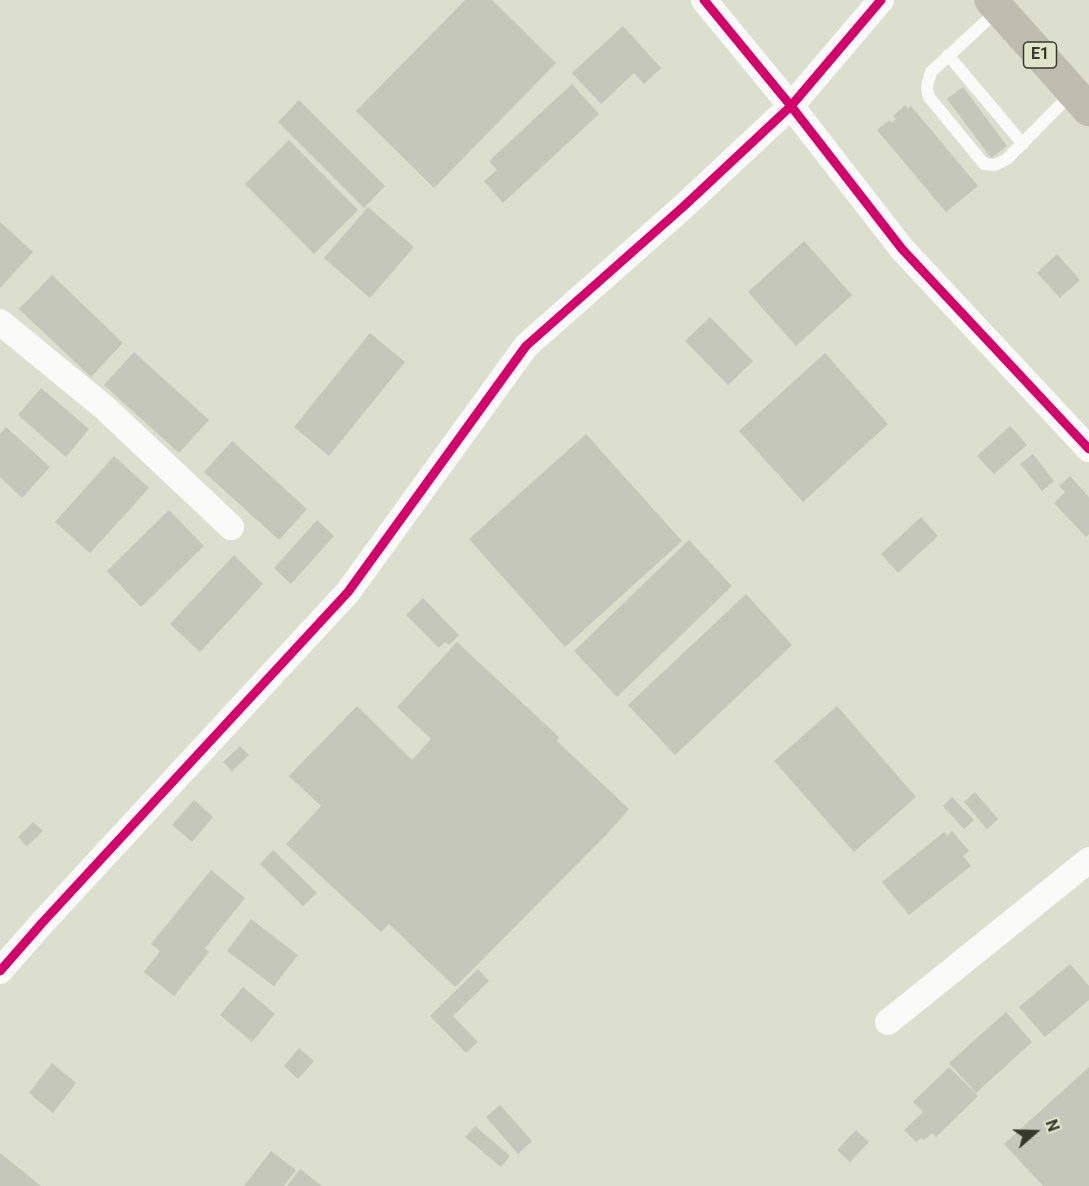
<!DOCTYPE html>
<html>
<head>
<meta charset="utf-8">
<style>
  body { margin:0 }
  #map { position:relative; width:1089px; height:1186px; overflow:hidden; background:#dcdfce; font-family:Roboto,sans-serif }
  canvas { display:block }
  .north { position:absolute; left:1005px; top:1102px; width:60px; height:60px; -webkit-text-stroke:4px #e0e5c8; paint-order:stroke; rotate:70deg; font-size:16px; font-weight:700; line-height:24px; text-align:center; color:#37392d }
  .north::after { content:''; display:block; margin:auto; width:21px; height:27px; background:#37392d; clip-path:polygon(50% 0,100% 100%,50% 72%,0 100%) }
</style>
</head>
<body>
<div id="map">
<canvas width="1089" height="1186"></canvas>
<div class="north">N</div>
</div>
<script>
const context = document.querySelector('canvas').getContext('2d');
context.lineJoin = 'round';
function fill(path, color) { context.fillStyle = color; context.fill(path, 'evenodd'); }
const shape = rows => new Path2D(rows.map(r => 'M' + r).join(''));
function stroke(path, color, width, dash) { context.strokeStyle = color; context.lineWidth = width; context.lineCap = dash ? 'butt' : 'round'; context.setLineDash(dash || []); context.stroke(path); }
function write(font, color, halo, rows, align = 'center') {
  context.font = font + ' Roboto,sans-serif'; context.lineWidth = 5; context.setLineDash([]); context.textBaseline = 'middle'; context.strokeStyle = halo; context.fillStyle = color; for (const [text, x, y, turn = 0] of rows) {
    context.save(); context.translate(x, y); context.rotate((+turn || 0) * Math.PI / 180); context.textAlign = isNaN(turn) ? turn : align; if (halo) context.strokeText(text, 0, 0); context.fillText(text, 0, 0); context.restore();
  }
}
fill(shape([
  [465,0,492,0,556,63,434,188,356,111],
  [623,26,661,68,644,84,634,73,601,104,572,73],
  [572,84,599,114,503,203,484,181,497,170,489,161],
  [963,87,1007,146,991,158,947,99],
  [299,100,385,186,364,208,278,122],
  [905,105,908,109,911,106,978,186,946,212,877,130,890,120,892,123,896,119,893,116],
  [289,140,358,210,314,254,245,184],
  [368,207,414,247,370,298,324,258],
  [0,222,33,252,0,288],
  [804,241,852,295,796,346,748,292],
  [1057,254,1080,280,1060,298,1037,273],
  [52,275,123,343,91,377,19,309],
  [710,317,753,361,728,385,685,341],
  [370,333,405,362,329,456,294,427],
  [134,352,209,420,179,453,104,385],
  [825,353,888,424,803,502,739,431],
  [41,388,89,429,66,457,18,415],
  [1010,426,1027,445,994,474,977,456],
  [6,427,50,467,22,498,0,477,0,434],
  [586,434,682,541,565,647,469,539],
  [232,441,307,509,279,540,204,472],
  [1033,454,1054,481,1042,491,1020,464],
  [114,456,149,488,90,553,55,522],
  [1070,476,1089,497,1089,534,1086,537,1054,503,1065,492,1059,486],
  [169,510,204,546,141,607,107,571],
  [921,517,938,536,898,573,881,554],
  [317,520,334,536,291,584,274,568],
  [689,540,732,586,617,697,574,651],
  [234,555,263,584,200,652,170,624],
  [746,594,792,645,675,755,628,705],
  [423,598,459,635,449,645,445,642,439,648,406,615],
  [457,642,559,737,557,741,629,809,608,833,455,987,389,924,381,932,286,844,321,806,289,776,357,706,412,760,431,739,397,707],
  [837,706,916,797,854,852,774,761],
  [240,746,249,755,232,771,223,762],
  [975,792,998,819,987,829,964,802],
  [952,797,974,820,964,829,943,806],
  [194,800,213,817,192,842,172,825],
  [33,822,43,831,27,846,18,837],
  [952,831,969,851,963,856,971,866,909,915,882,882,944,832,947,836],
  [273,850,317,893,303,906,260,864],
  [211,870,245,898,205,948,209,952,174,996,144,972,160,951,151,944],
  [251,919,298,955,274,986,227,951],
  [1070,964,1089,986,1089,1000,1045,1037,1019,1007],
  [478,969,489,981,453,1016,478,1042,466,1053,430,1016],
  [243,987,275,1014,252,1042,220,1015],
  [1006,1012,1032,1042,976,1093,949,1063],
  [299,1048,314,1061,298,1079,284,1066],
  [52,1063,76,1083,53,1113,29,1093],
  [949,1067,978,1096,936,1137,932,1133,924,1140,922,1138,916,1142,904,1130,923,1112,913,1102],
  [1089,1067,1089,1186,1043,1186,1004,1144],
  [500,1105,532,1141,518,1154,486,1117],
  [475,1126,510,1156,501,1167,465,1137],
  [856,1130,869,1142,850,1162,837,1150],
  [271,1151,296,1170,284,1186,244,1186],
  [0,1153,41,1186,0,1186],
  [300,1169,322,1186,287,1186]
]), '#c4c7b9');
stroke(shape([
  [998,10,931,72,928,82,927,89,929,97,984,164,995,165,1007,159,1072,93],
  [948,55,1023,144]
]), '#fafaf8', 12);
stroke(shape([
  [704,0,791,106,902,249,1089,449],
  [0,322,105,408,231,527],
  [0,971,42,923,348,592,526,346,683,207,791,106,881,0],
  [888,1022,1089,860]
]), '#fafaf8', 26);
stroke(shape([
  [991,0,1089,110]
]), '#bdbeb0', 33);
stroke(shape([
  [704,0,791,106,902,249,1089,449],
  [0,971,42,923,348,592,526,346,683,207,791,106,881,0]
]), '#d6006c', 9);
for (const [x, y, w] of [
  [1040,55,33]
]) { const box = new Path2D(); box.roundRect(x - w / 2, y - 13, w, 26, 4.5); context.fillStyle = '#e0e5c8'; context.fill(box); stroke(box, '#37392d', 1.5); }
write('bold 16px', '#37392d', null, [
  ["E1",1040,55]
]);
</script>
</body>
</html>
